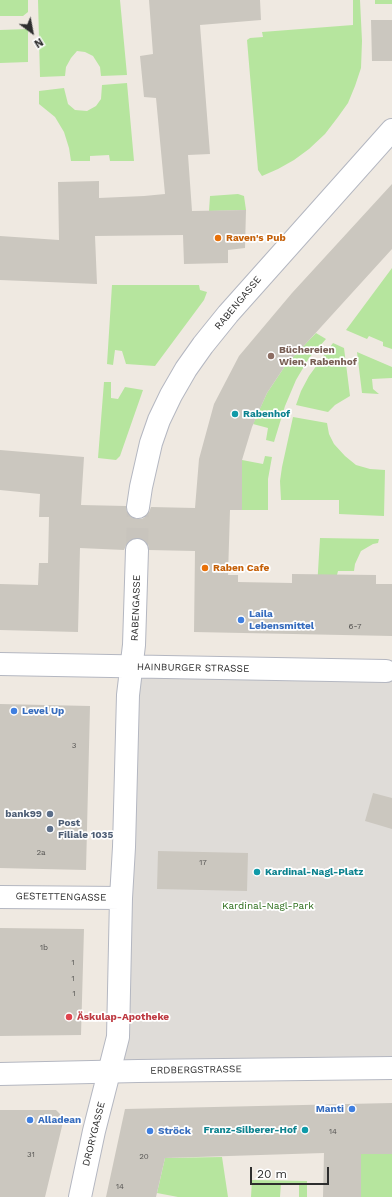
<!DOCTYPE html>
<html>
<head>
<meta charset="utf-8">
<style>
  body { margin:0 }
  #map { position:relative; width:392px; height:1197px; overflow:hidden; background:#efe9e1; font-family:"Work Sans",sans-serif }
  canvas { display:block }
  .north { position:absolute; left:12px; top:12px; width:40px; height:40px; -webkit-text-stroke:3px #fff; paint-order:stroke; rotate:148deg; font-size:11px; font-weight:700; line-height:16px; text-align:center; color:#2e2e2e }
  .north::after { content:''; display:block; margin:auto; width:14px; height:18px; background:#2e2e2e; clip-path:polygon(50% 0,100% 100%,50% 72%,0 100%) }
  .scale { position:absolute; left:250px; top:1167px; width:79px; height:18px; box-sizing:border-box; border:2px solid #2e2e2e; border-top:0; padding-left:5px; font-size:12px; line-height:14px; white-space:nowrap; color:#2e2e2e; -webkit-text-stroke:3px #fff; paint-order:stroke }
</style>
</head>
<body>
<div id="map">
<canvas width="392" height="1197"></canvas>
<div class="north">N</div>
<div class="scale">20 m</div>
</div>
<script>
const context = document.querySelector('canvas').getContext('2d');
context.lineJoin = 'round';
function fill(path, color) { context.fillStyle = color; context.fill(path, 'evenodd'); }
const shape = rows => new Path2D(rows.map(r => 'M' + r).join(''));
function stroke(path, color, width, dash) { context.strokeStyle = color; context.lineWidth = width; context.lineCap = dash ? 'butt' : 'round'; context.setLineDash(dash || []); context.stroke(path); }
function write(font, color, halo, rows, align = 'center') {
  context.font = font + ' "Work Sans",sans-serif'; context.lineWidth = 3.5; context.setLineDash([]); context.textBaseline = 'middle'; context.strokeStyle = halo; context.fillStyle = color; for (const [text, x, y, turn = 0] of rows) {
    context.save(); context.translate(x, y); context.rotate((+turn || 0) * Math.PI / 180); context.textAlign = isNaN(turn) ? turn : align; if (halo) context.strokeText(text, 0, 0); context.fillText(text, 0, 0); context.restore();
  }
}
fill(shape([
  [0,0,28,0,28,12,23,16,0,16],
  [38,0,120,0,127,75,101,76,100,67,93,56,85,52,77,51,71,58,66,67,65,76,40,77],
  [353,0,360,0,362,41,361,68,355,86,348,103,338,117,325,134,309,149,294,160,278,169,262,176,258,170,247,40,250,38,263,37,262,32,353,25],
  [375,0,392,0,392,4,375,4],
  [28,29,28,62,0,63,0,30],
  [127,83,134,161,110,161,109,155,90,156,90,161,71,161,69,148,64,132,55,117,39,104,39,91,64,88,68,104,75,110,87,111,96,106,101,99,102,85],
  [238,194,244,196,246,210,209,211,210,196],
  [392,268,392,349,383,346,383,342,369,336,367,339,346,330],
  [112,285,199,285,200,290,207,292,204,300,155,366,126,364,122,351,115,350,113,365,107,364],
  [316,333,326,339,309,358,296,380,285,406,274,442,266,440,268,428,253,424,267,393,287,363],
  [333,343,344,348,350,396,335,405,328,412,296,405,301,391,309,376],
  [357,352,392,367,392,378,372,379,373,389,379,394,362,393],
  [104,382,111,382,111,398,118,399,125,387,143,390,120,456,116,460,98,458],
  [293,417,327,423,329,434,334,444,345,456,356,465,370,469,385,470,384,516,339,514,339,500,281,500,280,481,282,467],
  [265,456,272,457,268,479,268,510,242,510,242,460,263,464],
  [320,538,379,539,378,543,373,544,361,551,355,564,354,571,338,571,337,575,317,588],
  [361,1154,392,1154,392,1197,361,1197],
  [222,1157,228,1197,178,1197,157,1193,165,1158],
  [252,1180,307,1181,307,1197,299,1197,299,1183,281,1183,280,1197,251,1197]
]), '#b6e59e');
fill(shape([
  [132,666,392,667,392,1068,110,1072]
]), '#dfdcd8');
fill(shape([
  [149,0,260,0,261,20,200,25,210,154,188,155,192,211,246,210,245,248,228,250,228,263,184,264,183,235,95,236,97,284,0,280,0,236,59,240,58,182,99,181,99,198,144,196,165,194,156,98,144,97,140,56,153,54],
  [371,20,392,20,392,61,372,61],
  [392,184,392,249,301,349,287,363,267,393,252,427,242,460,242,510,230,510,228,575,238,575,238,582,292,583,292,574,376,575,376,584,392,584,392,636,194,632,195,551,149,550,148,544,144,540,137,538,131,539,127,543,124,550,80,548,78,632,0,630,0,584,38,585,39,563,48,563,49,517,39,517,40,494,0,490,0,450,84,457,81,505,126,506,127,512,130,516,137,519,142,519,148,515,151,507,195,508,199,459,214,404,239,356,292,293],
  [0,704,90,706,86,870,0,868],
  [373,793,392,798,392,829,365,821],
  [158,851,248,853,247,891,157,889],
  [0,928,84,929,81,1035,0,1036],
  [392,1103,392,1154,361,1154,361,1197,323,1197,324,1153,165,1158,156,1197,106,1197,125,1109],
  [0,1110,56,1110,64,1118,45,1197,0,1197]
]), '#cbc7bf');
stroke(shape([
  [137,550,138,507]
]), '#c8c4bd', 22, [22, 11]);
const street = shape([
  [138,507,141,487,151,443,159,420,171,395,186,369,203,345,228,314,392,130],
  [0,664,386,671],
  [0,897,121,898],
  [80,1197,94,1131,118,1037,121,898,124,847,128,695,134,645,137,550]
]);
const secondary = shape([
  [0,1074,138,1071,392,1068]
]);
stroke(street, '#b4b7c1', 24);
stroke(secondary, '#b4b7c1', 24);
stroke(street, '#fff', 22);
stroke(secondary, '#fff', 22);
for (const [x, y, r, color] of [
  [218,238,4,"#e8710a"],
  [271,356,4,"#8d6e63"],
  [235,414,4,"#0f9aa8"],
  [205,568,4,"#e8710a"],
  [241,620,4,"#3f7fe0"],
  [14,711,4,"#3f7fe0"],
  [50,814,4,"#5c6f8a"],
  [50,829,4,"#5c6f8a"],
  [257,872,4,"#0f9aa8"],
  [69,1017,4,"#e0444e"],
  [352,1109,4,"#3f7fe0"],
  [30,1120,4,"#3f7fe0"],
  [305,1130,4,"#0f9aa8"],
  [150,1131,4,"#3f7fe0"]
]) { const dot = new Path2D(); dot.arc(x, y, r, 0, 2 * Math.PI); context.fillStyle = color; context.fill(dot); stroke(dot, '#fff', 1.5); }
write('8px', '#555452', null, [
  ["6-7",355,627],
  ["3",74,746],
  ["2a",41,853],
  ["17",203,863],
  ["1b",44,948],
  ["1",73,963],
  ["1",73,979],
  ["1",74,994],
  ["14",333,1132],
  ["31",31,1155],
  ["20",144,1157],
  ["14",120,1187]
]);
write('bold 10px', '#c56008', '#fff', [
  ["Raven's Pub",226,238],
  ["Raben Cafe",213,568]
], 'left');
write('10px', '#2e2e2e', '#fff', [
  ["RABENGASSE",238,303,-50],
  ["RABENGASSE",136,608,-88],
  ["HAINBURGER STRASSE",193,668,1],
  ["GESTETTENGASSE",61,897,1],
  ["ERDBERGSTRASSE",196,1070,-1],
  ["DRORYGASSE",94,1134,-76]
]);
write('bold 10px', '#785e54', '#fff', [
  ["Büchereien",279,350],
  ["Wien, Rabenhof",279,362]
], 'left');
write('bold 10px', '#0d838f', '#fff', [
  ["Rabenhof",243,414],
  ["Kardinal-Nagl-Platz",265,872],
  ["Franz-Silberer-Hof",297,1130,"right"]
], 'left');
write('bold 10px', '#366cbe', '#fff', [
  ["Laila",249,614],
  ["Lebensmittel",249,626],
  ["Level Up",22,711],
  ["Manti",344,1109,"right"],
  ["Alladean",38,1120],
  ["Ströck",158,1131]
], 'left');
write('bold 10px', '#4e5e75', '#fff', [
  ["bank99",42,814],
  ["Post",58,823,"left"],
  ["Filiale 1035",58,835,"left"]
], 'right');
write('10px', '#2c6e1b', '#fff', [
  ["Kardinal-Nagl-Park",268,906]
]);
write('bold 10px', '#be3a42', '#fff', [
  ["Äskulap-Apotheke",77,1017]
], 'left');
</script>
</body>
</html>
